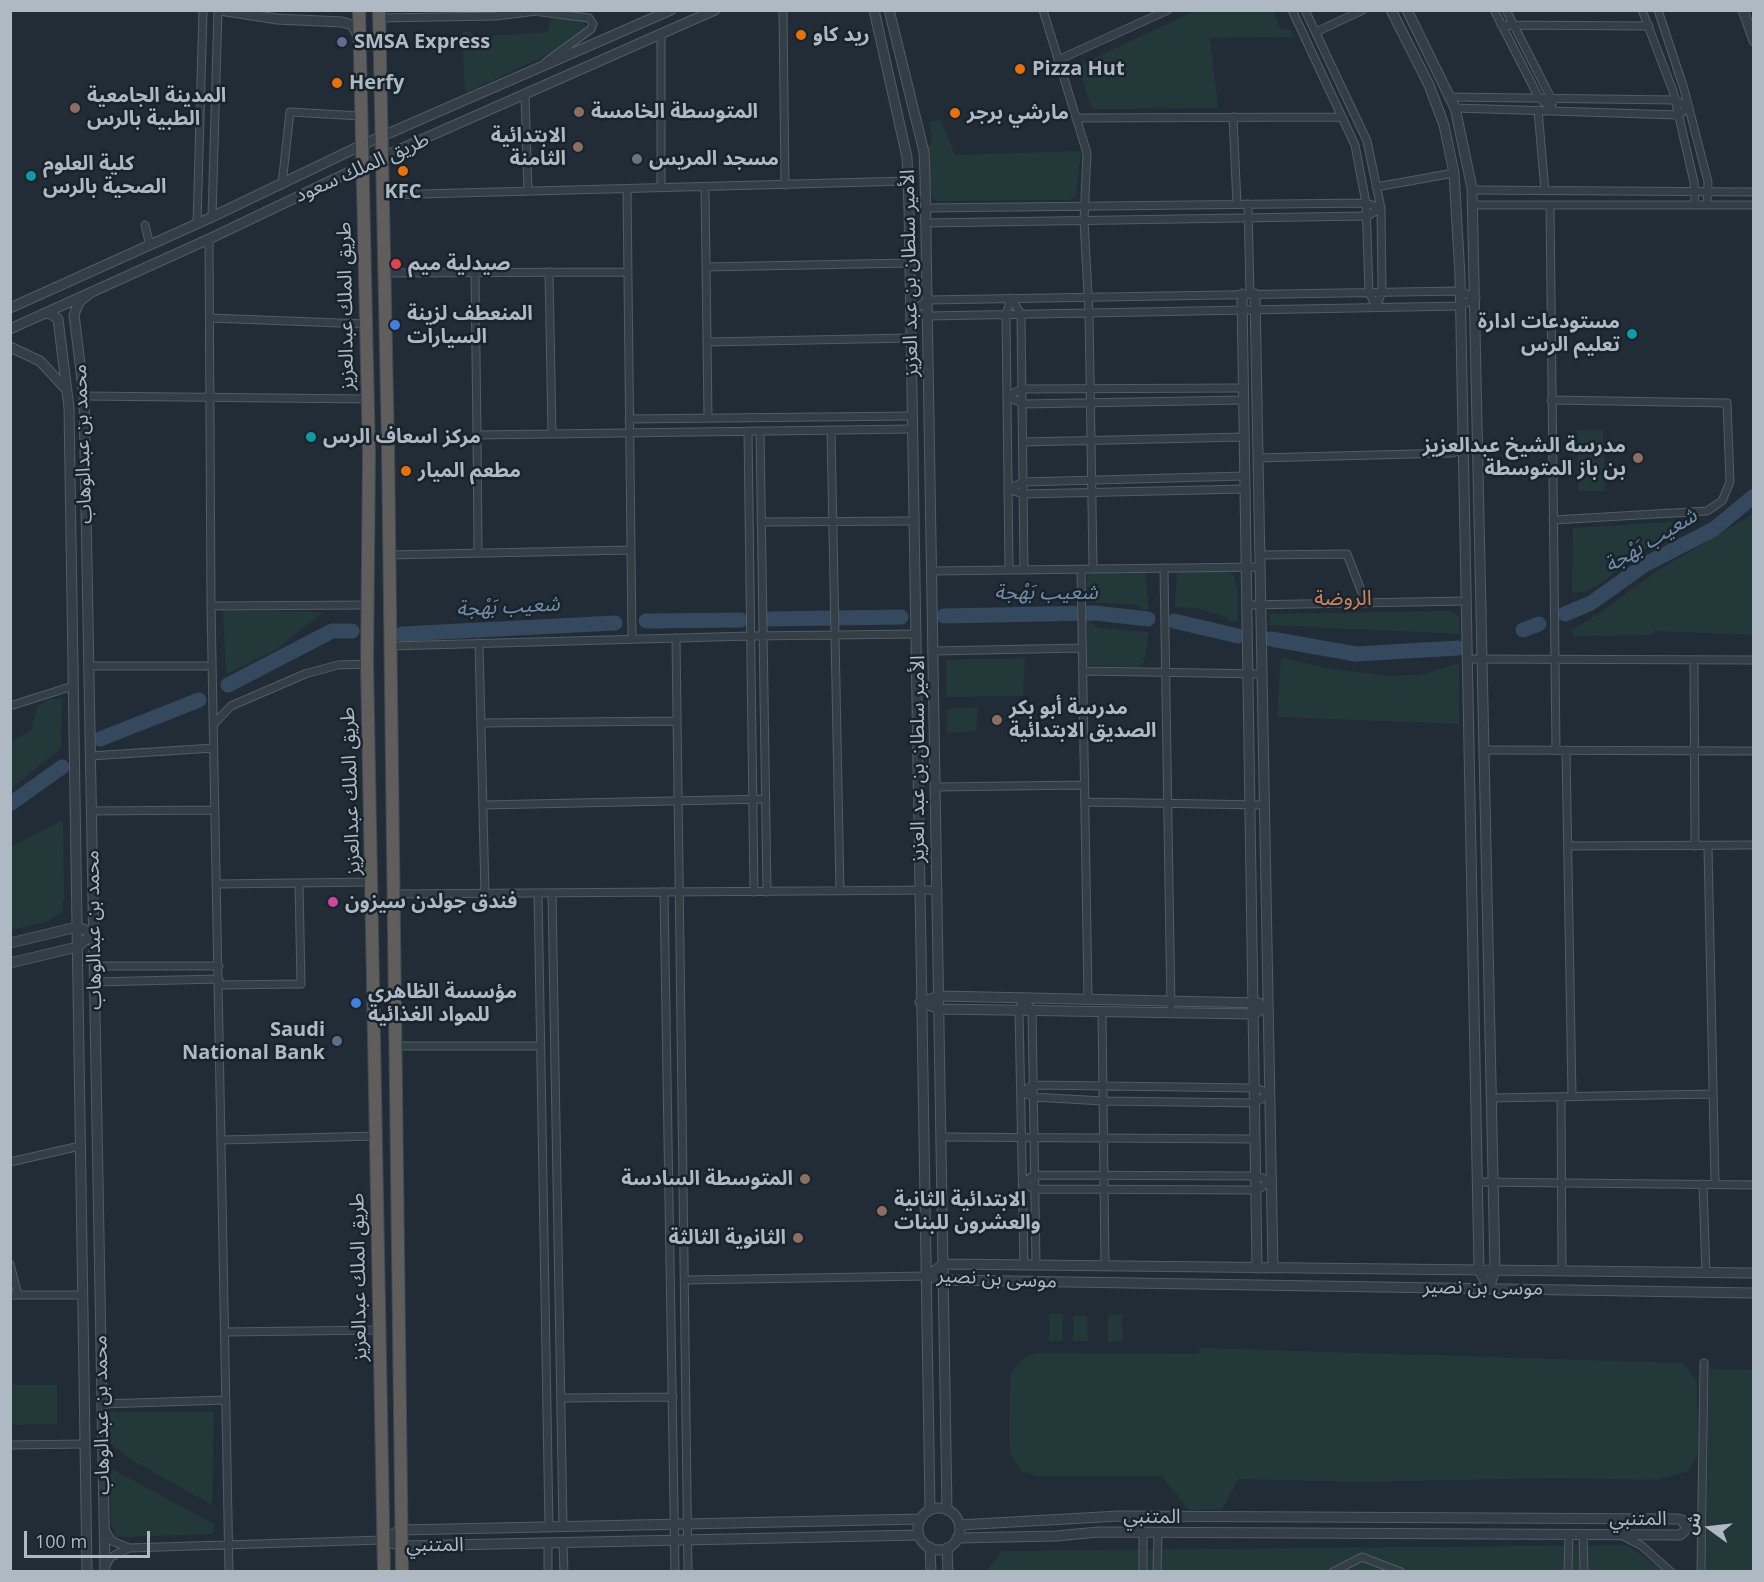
<!DOCTYPE html>
<html>
<head>
<meta charset="utf-8">
<style>
  body { margin:0 }
  #map { position:relative; width:1764px; height:1582px; overflow:hidden; background:#212c37; font-family:"Open Sans","Noto Sans Arabic",sans-serif }
  canvas { display:block }
  .frame { position:absolute; inset:0; border:12px solid #aeb9c4; pointer-events:none }
  .north { position:absolute; left:1680px; top:1498px; width:60px; height:60px; -webkit-text-stroke:4px #19232c; paint-order:stroke; rotate:285deg; font-size:16px; font-weight:700; line-height:24px; text-align:center; color:#aeb9c4 }
  .north::after { content:''; display:block; margin:auto; width:21px; height:27px; background:#aeb9c4; clip-path:polygon(50% 0,100% 100%,50% 72%,0 100%) }
  .scale { position:absolute; left:24px; top:1531px; width:126px; height:27px; box-sizing:border-box; border:3px solid #aeb9c4; border-top:0; padding-left:8px; font-size:18px; line-height:21px; white-space:nowrap; color:#aeb9c4; -webkit-text-stroke:4px #19232c; paint-order:stroke }
</style>
</head>
<body>
<div id="map">
<canvas width="1764" height="1582"></canvas>
<div class="frame"></div>
<div class="north">ش</div>
<div class="scale">100 m</div>
</div>
<script>
const context = document.querySelector('canvas').getContext('2d');
context.lineJoin = 'round';
function fill(path, color) { context.fillStyle = color; context.fill(path, 'evenodd'); }
const shape = rows => new Path2D(rows.map(r => 'M' + r).join(''));
function stroke(path, color, width, dash) { context.strokeStyle = color; context.lineWidth = width; context.lineCap = dash ? 'butt' : 'round'; context.setLineDash(dash || []); context.stroke(path); }
function write(font, color, halo, rows, align = 'center') {
  context.font = font + ' "Open Sans","Noto Sans Arabic",sans-serif'; context.lineWidth = 5; context.setLineDash([]); context.textBaseline = 'middle'; context.strokeStyle = halo; context.fillStyle = color; for (const [text, x, y, turn = 0] of rows) {
    context.save(); context.translate(x, y); context.rotate((+turn || 0) * Math.PI / 180); context.textAlign = isNaN(turn) ? turn : align; if (halo) context.strokeText(text, 0, 0); context.fillText(text, 0, 0); context.restore();
  }
}
fill(shape([
  [1197,10,1273,11,1281,29,1291,30,1293,37,1210,38,1218,108,1092,109,1078,66],
  [551,19,580,19,586,26,582,33,553,52,465,93,462,32,469,31,475,37,548,32],
  [941,120,955,155,1081,151,1076,197,1070,200,937,201,932,198,927,149,932,139,929,122],
  [1577,430,1603,430,1605,491,1578,491],
  [1753,514,1753,635,1654,631,1653,635,1574,636,1571,630,1588,621,1657,571],
  [1687,521,1680,530,1644,550,1601,583,1586,591,1572,593,1573,528],
  [1195,569,1233,573,1238,592,1238,621,1229,621,1228,618,1197,608,1175,607,1177,573],
  [1145,570,1149,610,1142,610,1138,605,1087,602,1087,578,1090,572],
  [223,610,323,612,277,649,226,674],
  [1453,611,1459,617,1460,634,1269,625,1270,614],
  [1087,621,1099,628,1149,632,1144,662,1138,667,1087,665],
  [1281,657,1326,668,1391,676,1421,675,1459,663,1459,724,1277,717],
  [1025,658,1023,696,946,697,946,660],
  [51,699,62,699,61,748,11,789,11,742,31,730,37,706],
  [978,707,976,731,947,733,947,709],
  [63,820,64,897,62,912,48,921,11,930,11,847],
  [1049,1314,1063,1314,1063,1341,1049,1341],
  [1122,1314,1123,1341,1108,1342,1108,1315],
  [1073,1316,1087,1316,1088,1341,1073,1341],
  [1200,1348,1683,1363,1697,1381,1698,1454,1688,1471,1658,1480,1555,1478,1359,1482,1238,1479,1222,1510,1189,1510,1161,1476,1037,1476,1021,1471,1009,1452,1010,1375,1022,1359,1037,1353,1198,1354],
  [1709,1369,1753,1370,1753,1571,1706,1571],
  [11,1385,57,1385,57,1424,11,1425],
  [110,1412,214,1412,212,1505,130,1459,110,1443],
  [110,1468,214,1524,213,1534,116,1537,111,1524],
  [1626,1545,1667,1572,985,1572,1003,1551]
]), '#233939');
stroke(shape([
  [1565,614,1591,603,1646,564,1714,529,1754,496],
  [944,616,1095,613,1148,619],
  [770,619,901,617],
  [646,621,741,620],
  [1174,621,1238,636],
  [1523,630,1539,624],
  [402,634,615,623],
  [1271,639,1356,654,1458,648],
  [228,685,332,631,352,631],
  [100,739,199,700],
  [10,804,62,767]
]), '#34495e', 15);
const minor = shape([
  [783,10,785,185],
  [1043,10,1087,153,1084,220,1089,313,1093,569],
  [1292,10,1355,145,1366,203,1369,292,1376,307],
  [1305,10,1367,141,1381,208,1382,292,1376,307],
  [1494,10,1539,98,1554,110],
  [1506,10,1553,102],
  [1642,10,1673,91,1694,182,1695,205],
  [1658,10,1684,89,1708,182,1707,205],
  [541,12,589,18,593,24,591,29,546,62],
  [380,18,496,16,545,10],
  [1501,25,1649,26],
  [1316,32,1363,10],
  [1058,60,1168,10],
  [525,95,528,191],
  [1451,97,1675,100,1689,107,1678,115,1455,108],
  [1538,110,1545,191],
  [1233,117,1237,204],
  [1076,118,1342,117],
  [282,184,290,112,361,116],
  [705,187,708,418],
  [1376,187,1454,173],
  [661,188,661,35],
  [627,189,632,639],
  [1472,190,1754,192],
  [383,195,908,181],
  [1248,204,1250,294],
  [1473,205,1754,205],
  [1550,205,1556,750],
  [926,208,1366,203,1381,208,1367,216,926,223],
  [212,217,218,10],
  [197,224,203,10],
  [145,225,150,246],
  [209,239,211,606,229,1572],
  [706,267,910,263],
  [549,272,552,434],
  [385,273,627,272],
  [475,273,477,435,913,429],
  [1460,291,1476,298,1460,306,928,316,911,312,928,300,1460,291],
  [210,318,366,324],
  [707,342,912,338],
  [1244,388,1022,389,1007,396,1023,404,1244,400],
  [84,396,368,399],
  [1551,400,1727,403,1730,482,1722,501,1707,511,1553,520],
  [629,419,913,416],
  [831,430,840,891],
  [748,431,754,892],
  [760,431,767,892],
  [477,435,478,553],
  [1023,442,1245,437],
  [1258,458,1452,453,1463,450],
  [1008,489,1023,482,1245,476],
  [1008,489,1023,494,1245,489],
  [761,522,915,521],
  [389,555,630,550],
  [1260,555,1347,554,1366,603],
  [1164,568,1171,1012],
  [1081,569,1088,998],
  [1009,570,1006,315,1011,298,1021,314,1024,570],
  [932,571,1260,567],
  [1247,605,1466,601],
  [211,606,368,605],
  [676,638,688,1572],
  [479,643,485,894],
  [390,646,751,636,917,634],
  [934,651,1082,648],
  [1467,659,1754,660],
  [1694,660,1695,846],
  [89,666,212,666],
  [1083,671,1262,674],
  [10,706,73,686],
  [481,723,677,721],
  [213,725,231,706,305,674,338,665,367,664],
  [1485,750,1754,751],
  [1566,750,1572,1097],
  [90,756,214,748],
  [936,787,1085,785],
  [1085,802,1264,805],
  [483,805,765,799],
  [91,811,215,810],
  [1568,846,1754,845],
  [1708,847,1715,1184],
  [217,884,373,882],
  [664,892,675,1572],
  [538,893,549,1527],
  [552,893,563,1526],
  [393,894,938,890],
  [94,966,219,966],
  [94,982,219,979],
  [219,985,301,984,299,883],
  [1023,998,1032,1010,1036,1265],
  [1023,998,1019,1010,1024,1265],
  [1102,1011,1105,1266],
  [396,1046,541,1046],
  [1022,1092,1033,1097,1103,1101,1255,1103,1270,1093],
  [1022,1092,1033,1085,1255,1088,1270,1093],
  [1561,1097,1562,1271],
  [1492,1098,1713,1094],
  [942,1137,1255,1139],
  [223,1140,376,1136],
  [10,1162,80,1146],
  [1034,1175,1256,1176,1272,1181,1256,1190,1034,1189,1023,1183,1034,1175],
  [1477,1182,1754,1185],
  [1703,1184,1706,1273],
  [10,1264,18,1295],
  [686,1280,927,1276],
  [10,1295,83,1295],
  [226,1332,379,1330],
  [561,1398,673,1397],
  [102,1404,226,1400],
  [10,1445,85,1444],
  [105,1530,112,1541,129,1548,111,1557,106,1565],
  [1583,1535,1584,1572],
  [1623,1536,1642,1546,1671,1572],
  [548,1544,548,1572],
  [563,1544,564,1572],
  [129,1548,383,1540],
  [1143,1572,1143,1532],
  [1157,1572,1158,1532],
  [1333,1572,1362,1557,1401,1572],
  [1568,1572,1569,1535],
  [1701,1572,1704,1363]
]);
const tertiary = shape([
  [220,10,277,19,342,22,352,25,359,37],
  [874,10,907,157,909,207,930,1510],
  [889,10,924,152,925,176,947,1510],
  [1391,10,1429,85,1444,125,1454,173,1460,276,1479,1270,1489,1288],
  [1407,10,1455,108,1472,188,1495,1270,1489,1288],
  [1743,10,1754,41],
  [89,294,79,302,74,315,84,396,105,1572],
  [1242,294,1257,1268],
  [1255,294,1273,1268],
  [10,308,212,217,362,145,671,10],
  [45,313,51,314,58,319,69,408,87,1572],
  [10,329,209,239,362,166,715,10],
  [10,347,40,361,66,389],
  [10,943,77,927,94,933,77,947,10,963],
  [920,1002,940,1009,1253,1014,1268,1006],
  [920,1002,940,996,1259,1003],
  [927,1276,944,1264,1754,1273],
  [927,1276,945,1280,1754,1293],
  '918 1529a21 21 0 1 1 42 0a21 21 0 1 1-42 0Z',
  [957,1538,1056,1536,1098,1532,1680,1535,1687,1529,1682,1520,1677,1519,1119,1516,959,1525],
  [383,1540,400,1530,921,1519],
  [383,1540,401,1546,919,1535],
  [930,1547,931,1572],
  [947,1548,948,1572]
]);
const trunk = shape([
  [359,10,369,453,367,664,384,1572],
  [379,10,388,447,402,1572]
]);
stroke(minor, '#515c65', 9);
stroke(tertiary, '#515c65', 11);
stroke(trunk, '#3e4952', 14);
stroke(minor, '#343e47', 7);
stroke(tertiary, '#343e47', 9);
stroke(trunk, '#605e5c', 12);
for (const [x, y, r, color] of [
  [801,35,6,"#e8710a"],
  [342,42,6,"#5c6f8a"],
  [1020,69,6,"#e8710a"],
  [337,83,6,"#e8710a"],
  [75,108,6,"#8d6e63"],
  [579,112,6,"#8d6e63"],
  [955,113,6,"#e8710a"],
  [578,147,6,"#8d6e63"],
  [637,159,6,"#6b7280"],
  [403,171,6,"#e8710a"],
  [31,176,6,"#0f9aa8"],
  [396,264,6,"#e0444e"],
  [395,325,6,"#3f7fe0"],
  [1632,334,6,"#0f9aa8"],
  [311,437,6,"#0f9aa8"],
  [1638,458,6,"#8d6e63"],
  [406,471,6,"#e8710a"],
  [997,720,6,"#8d6e63"],
  [333,902,6,"#d1479c"],
  [356,1003,6,"#3f7fe0"],
  [337,1041,6,"#5c6f8a"],
  [805,1179,6,"#8d6e63"],
  [882,1211,6,"#8d6e63"],
  [798,1238,6,"#8d6e63"]
]) { const dot = new Path2D(); dot.arc(x, y, r, 0, 2 * Math.PI); context.fillStyle = color; context.fill(dot); stroke(dot, '#19232c', 2); }
write('bold 20px', '#aeb9c4', '#19232c', [
  ["ريد كاو",813,35],
  ["SMSA Express",354,42],
  ["Pizza Hut",1032,69],
  ["Herfy",349,83],
  ["المدينة الجامعية",87,96],
  ["الطبية بالرس",87,119],
  ["المتوسطة الخامسة",591,112],
  ["مارشي برجر",967,113],
  ["الابتدائية",566,136,"right"],
  ["الثامنة",566,159,"right"],
  ["مسجد المريس",649,159],
  ["كلية العلوم",43,164],
  ["الصحية بالرس",43,187],
  ["KFC",403,192,"center"],
  ["صيدلية ميم",408,264],
  ["المنعطف لزينة",407,314],
  ["السيارات",407,337],
  ["مستودعات ادارة",1620,322,"right"],
  ["تعليم الرس",1620,345,"right"],
  ["مركز اسعاف الرس",323,437],
  ["مدرسة الشيخ عبدالعزيز",1626,446,"right"],
  ["بن باز المتوسطة",1626,469,"right"],
  ["مطعم الميار",418,471],
  ["مدرسة أبو بكر",1009,708],
  ["الصديق الابتدائية",1009,731],
  ["فندق جولدن سيزون",345,902],
  ["مؤسسة الظاهري",368,992],
  ["للمواد الغذائية",368,1015],
  ["Saudi",325,1030,"right"],
  ["National Bank",325,1053,"right"],
  ["المتوسطة السادسة",793,1179,"right"],
  ["الابتدائية الثانية",894,1200],
  ["والعشرون للبنات",894,1223],
  ["الثانوية الثالثة",786,1238,"right"]
], 'left');
write('20px', '#aeb9c4', '#19232c', [
  ["طريق الملك سعود",362,168,-24],
  ["الأمير سلطان بن عبد العزيز",910,273,-91],
  ["طريق الملك عبدالعزيز",346,306,-91],
  ["محمد بن عبدالوهاب",83,444,-92],
  ["الأمير سلطان بن عبد العزيز",918,759,-90],
  ["طريق الملك عبدالعزيز",351,791,-92],
  ["محمد بن عبدالوهاب",94,930,-91],
  ["طريق الملك عبدالعزيز",359,1277,-91],
  ["موسى بن نصير",997,1279,3],
  ["موسى بن نصير",1483,1288,1],
  ["محمد بن عبدالوهاب",102,1415,-91],
  ["المتنبي",1152,1517,1],
  ["المتنبي",1638,1519],
  ["المتنبي",435,1545]
]);
write('italic 21px', '#6f8ca8', '#19232c', [
  ["شعيب بَهْجة",1651,541,-31],
  ["شعيب بَهْجة",1046,593],
  ["شعيب بَهْجة",508,607,-3]
]);
write('21px', '#d1855d', '#19232c', [
  ["الروضة",1343,599]
]);
</script>
</body>
</html>
